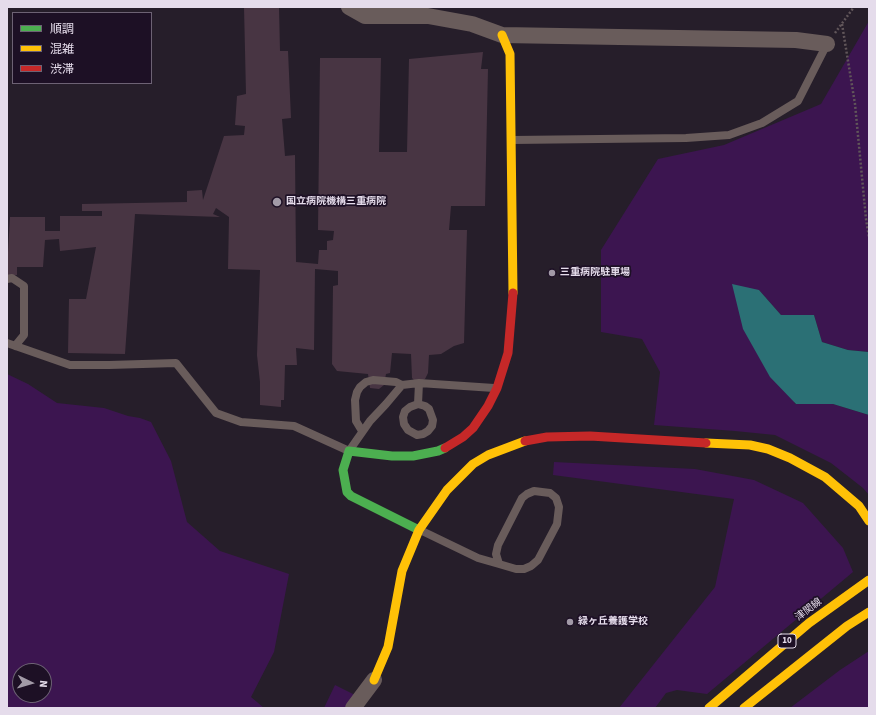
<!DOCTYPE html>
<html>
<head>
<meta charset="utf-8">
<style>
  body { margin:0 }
  #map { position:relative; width:876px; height:715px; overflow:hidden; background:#261e2a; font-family:"Source Sans 3","Noto Sans JP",sans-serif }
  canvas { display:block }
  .frame { position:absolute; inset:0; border:8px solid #e5dceb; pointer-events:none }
  .legend { position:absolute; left:12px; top:12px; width:140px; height:72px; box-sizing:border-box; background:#1d1025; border:1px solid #6d6274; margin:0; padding:5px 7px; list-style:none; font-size:12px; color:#e5dceb }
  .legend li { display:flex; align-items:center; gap:8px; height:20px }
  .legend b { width:20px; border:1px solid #6d6274 }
  .north { position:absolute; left:12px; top:663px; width:40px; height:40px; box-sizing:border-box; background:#1d1025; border:1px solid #6d6274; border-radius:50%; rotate:95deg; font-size:11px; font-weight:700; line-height:16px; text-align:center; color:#e5dceb }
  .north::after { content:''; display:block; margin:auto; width:14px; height:18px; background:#a29aa7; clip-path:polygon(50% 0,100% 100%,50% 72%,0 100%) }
</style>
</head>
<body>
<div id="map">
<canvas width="876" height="715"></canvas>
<div class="frame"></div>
<ul class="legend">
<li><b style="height:5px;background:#4caf50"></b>順調</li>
<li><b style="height:5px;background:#ffc107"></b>混雑</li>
<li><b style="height:5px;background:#c62828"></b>渋滞</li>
</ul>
<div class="north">N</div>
</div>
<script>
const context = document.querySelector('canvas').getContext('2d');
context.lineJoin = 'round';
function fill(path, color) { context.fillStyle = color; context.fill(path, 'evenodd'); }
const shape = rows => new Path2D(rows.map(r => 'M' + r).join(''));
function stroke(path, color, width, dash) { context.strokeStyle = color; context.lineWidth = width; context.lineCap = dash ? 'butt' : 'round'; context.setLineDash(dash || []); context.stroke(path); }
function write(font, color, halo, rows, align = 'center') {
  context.font = font + ' "Source Sans 3","Noto Sans JP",sans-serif'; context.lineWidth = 3.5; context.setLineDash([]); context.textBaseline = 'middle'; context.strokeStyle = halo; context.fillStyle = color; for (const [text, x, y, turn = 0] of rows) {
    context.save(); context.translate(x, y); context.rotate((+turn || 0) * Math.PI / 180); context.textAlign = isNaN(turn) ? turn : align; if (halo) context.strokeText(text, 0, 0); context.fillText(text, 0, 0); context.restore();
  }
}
fill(shape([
  [869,21,869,352,848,350,822,342,814,315,781,315,759,290,795,404,833,404,869,415,869,495,863,488,831,463,775,435,735,431,654,425,660,372,642,339,601,332,601,250,658,159,724,145,821,104],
  [7,374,28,384,57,403,104,408,128,416,140,418,151,422,171,461,187,522,220,551,289,574,274,652,251,697,264,708,7,708],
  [20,671,44,671,44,695,20,695],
  [554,462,695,469,754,480,803,503,843,548,853,572,707,694,677,690,666,693,655,708,619,708,715,587,734,499,553,475],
  [869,651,869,708,790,708,840,670],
  [335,685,357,696,348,708,324,708]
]), '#3c1550');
fill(shape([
  [732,284,759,290,781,315,814,315,822,342,848,350,869,352,869,415,833,404,796,404,770,377,743,329]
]), '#2b7075');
fill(shape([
  [244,7,279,7,280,51,288,51,291,118,282,119,285,156,295,155,296,262,318,264,319,250,327,250,327,241,333,240,334,231,318,230,320,58,381,58,379,152,407,152,409,59,483,52,481,69,488,69,485,206,451,206,449,230,467,230,464,343,454,346,441,354,429,355,428,373,425,379,421,381,415,381,412,378,411,354,392,353,390,373,386,374,384,385,379,389,370,388,368,374,337,371,332,364,333,286,338,285,338,271,315,269,314,350,296,348,297,365,285,365,284,400,281,400,281,407,260,405,260,382,257,355,260,270,228,269,229,217,216,208,213,214,220,217,135,214,125,354,68,353,69,299,86,299,96,247,60,251,59,239,45,240,43,267,17,267,17,275,7,275,7,252,8,252,10,217,45,217,45,231,60,231,60,216,102,216,102,211,82,211,82,204,187,202,187,191,202,190,203,200,224,136,244,135,245,126,235,125,237,96,246,94]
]), '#483543');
stroke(shape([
  [842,24,855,104,866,219,869,237],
  [835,33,854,7]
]), '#61565a', 2.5, [2, 2]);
stroke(shape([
  [512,140,686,138,729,135,762,123,798,101,827,44],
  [7,279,12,278,24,286,24,335,15,346],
  [7,343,70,365,109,365,176,363,216,413,241,422,294,426,349,451,370,421,386,404,402,385,419,383,494,388],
  [418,404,410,407,405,411,403,417,404,424,408,430,417,435,423,434,428,431,432,426,433,420,429,409,425,406,418,404,419,383],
  [362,431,356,421,355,400,357,392,360,387,366,382,373,380,396,382,402,385],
  [420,530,478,558,499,564,516,569,524,569,531,566,538,560,557,524,559,507,556,498,550,493,534,491,527,494,522,498,498,545,496,554,499,564]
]), '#695c5b', 8);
stroke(shape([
  [349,7,365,16,428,16,472,24,502,35,796,40,827,44],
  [353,708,374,680]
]), '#695c5b', 16);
stroke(shape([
  [419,530,351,496,347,492,343,470,349,451,392,456,413,456,438,451,445,448]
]), '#4caf50', 9);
stroke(shape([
  [502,35,510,54,513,293],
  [706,443,750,445,768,449,790,458,825,477,859,506,869,521],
  [374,680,388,647,402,571,419,530,447,490,473,464,488,455,525,441],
  [709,708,809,623,869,580],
  [744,708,847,626,869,612]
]), '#ffc107', 9);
stroke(shape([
  [525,441,547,437,590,436,706,443],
  [445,448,463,437,473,428,488,406,497,388,508,353,513,293]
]), '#c62828', 9);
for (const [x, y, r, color] of [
  [277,202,5,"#a29aa7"],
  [552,273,4,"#a29aa7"],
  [570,622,4,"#a29aa7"]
]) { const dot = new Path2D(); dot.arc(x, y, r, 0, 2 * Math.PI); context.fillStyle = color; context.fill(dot); stroke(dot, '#1d1025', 1.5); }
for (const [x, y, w] of [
  [787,641,18]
]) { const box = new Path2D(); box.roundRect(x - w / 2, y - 7, w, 14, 3); context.fillStyle = '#1d1025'; context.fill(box); stroke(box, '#e5dceb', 1); }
write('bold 9px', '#e5dceb', null, [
  ["10",787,641]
]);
write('bold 10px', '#e5dceb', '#1d1025', [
  ["国立病院機構三重病院",286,202],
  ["三重病院駐車場",560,273],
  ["緑ヶ丘養護学校",578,622]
], 'left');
write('10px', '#e5dceb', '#1d1025', [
  ["津関線",809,610,-37]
]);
</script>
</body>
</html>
